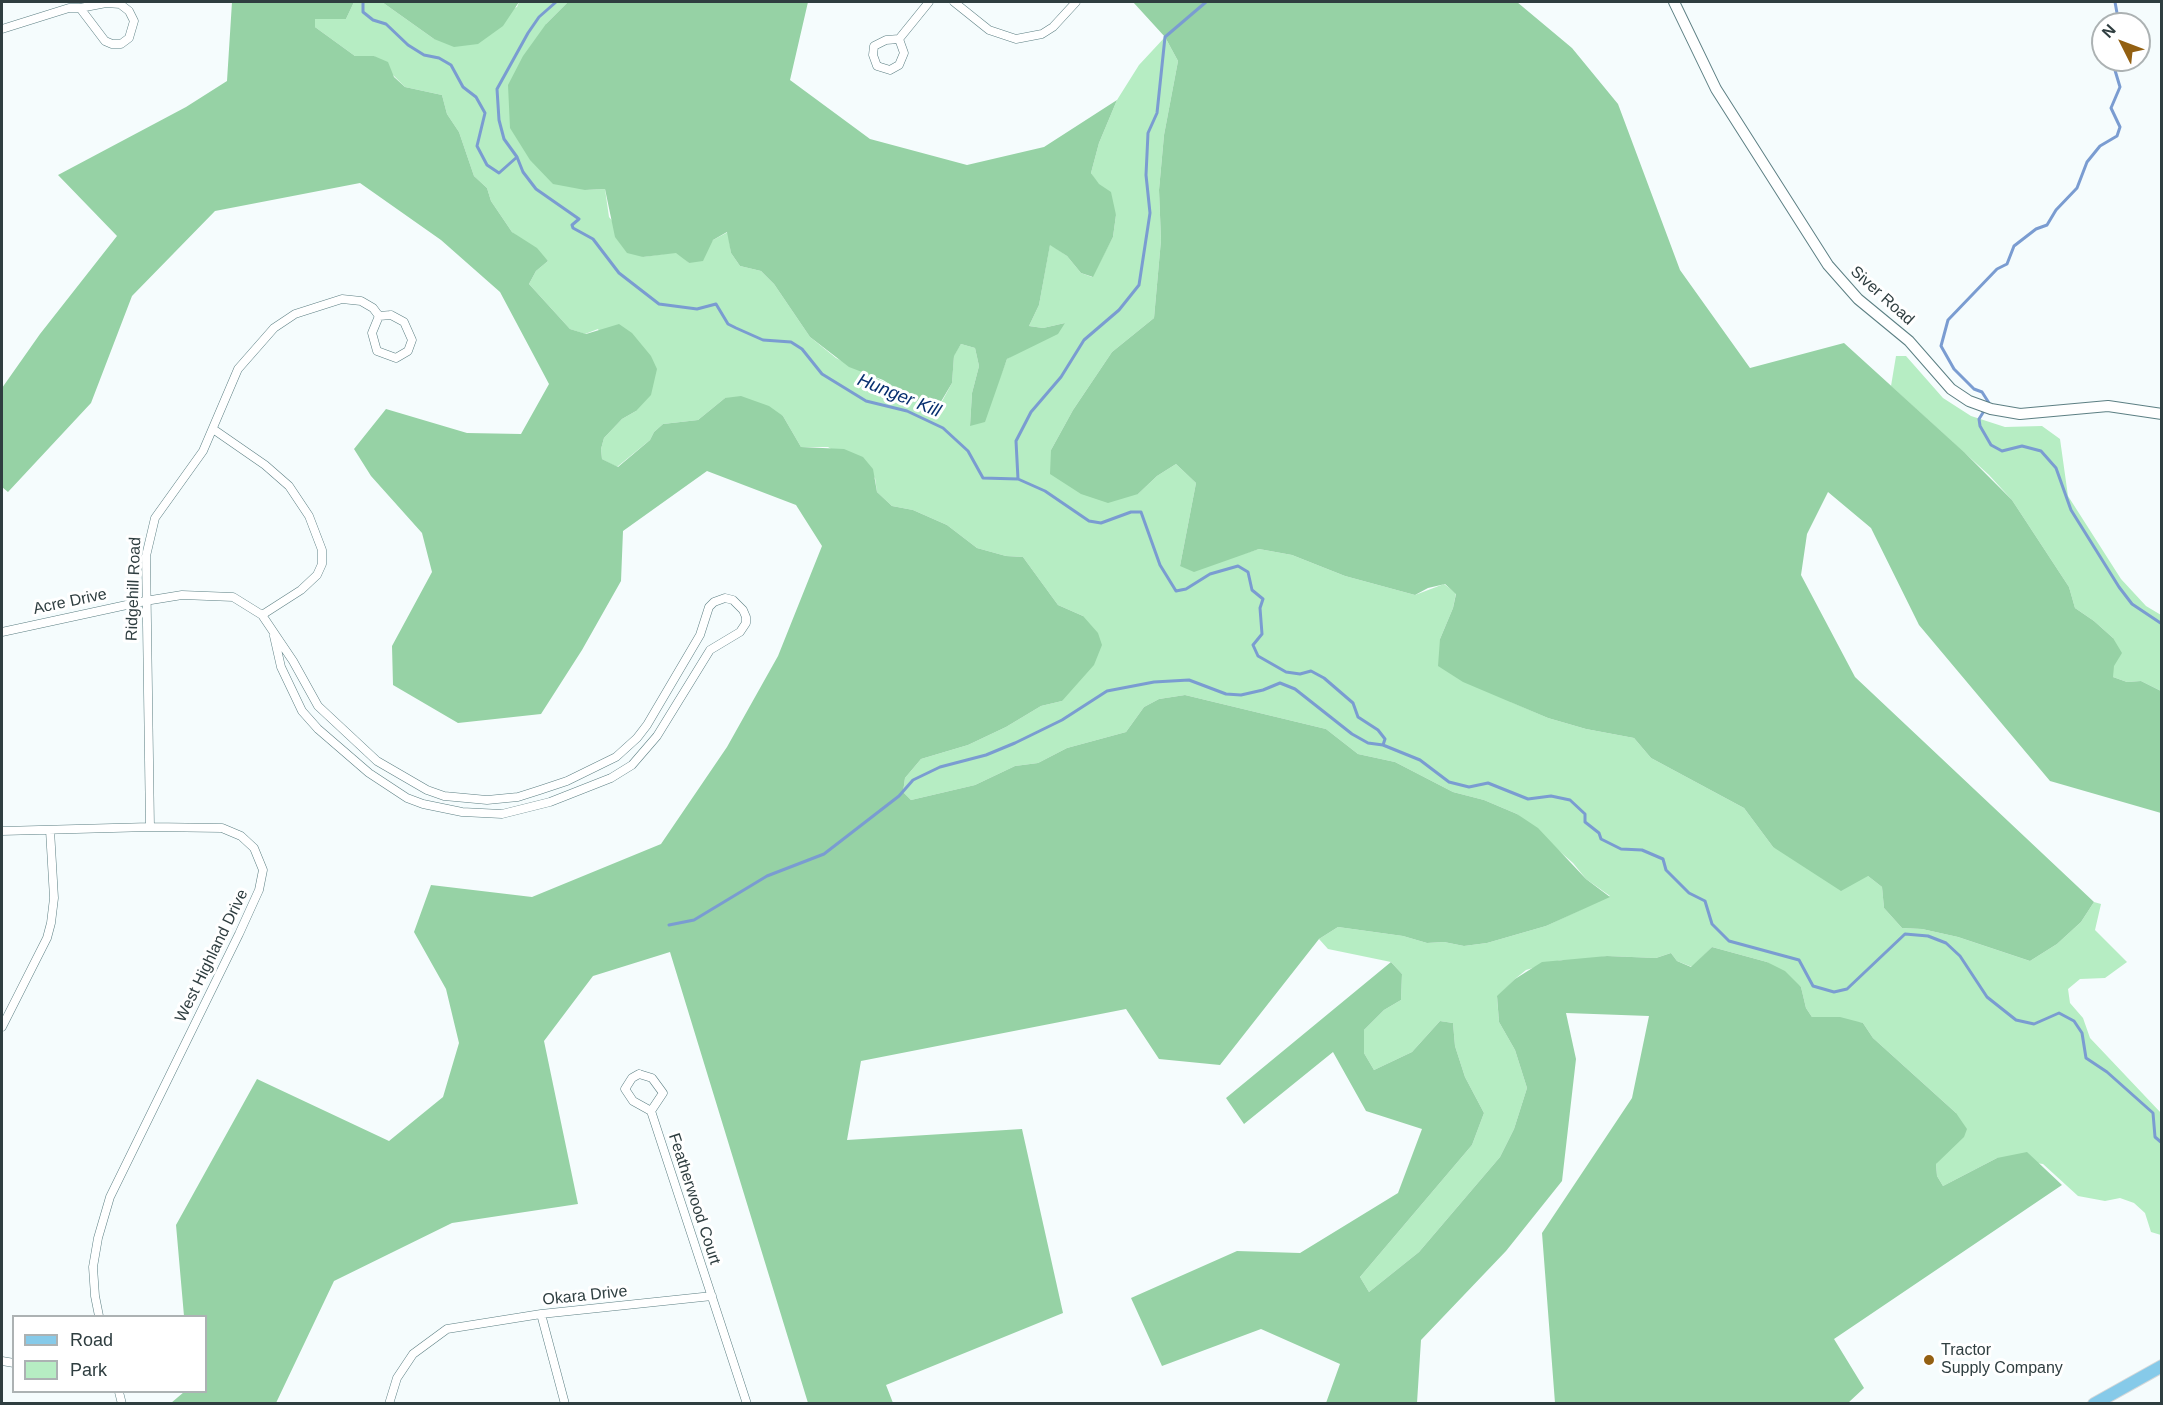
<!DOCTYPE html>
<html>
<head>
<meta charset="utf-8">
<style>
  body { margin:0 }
  #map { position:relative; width:2163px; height:1405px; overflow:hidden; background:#f5fcfd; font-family:Arial,sans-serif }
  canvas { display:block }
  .frame { position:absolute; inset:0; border:3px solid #2f3e40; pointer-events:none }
  .legend { position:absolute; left:12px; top:1315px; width:195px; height:78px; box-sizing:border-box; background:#fff; border:2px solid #acb2b3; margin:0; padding:8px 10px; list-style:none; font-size:18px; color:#2f3e40 }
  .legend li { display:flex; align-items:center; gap:12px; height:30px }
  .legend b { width:30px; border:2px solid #acb2b3 }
  .north { position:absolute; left:2091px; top:12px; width:60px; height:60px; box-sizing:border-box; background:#fff; border:2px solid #acb2b3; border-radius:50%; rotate:312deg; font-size:16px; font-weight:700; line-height:24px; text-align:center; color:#2f3e40 }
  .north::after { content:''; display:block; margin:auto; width:21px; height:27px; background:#936012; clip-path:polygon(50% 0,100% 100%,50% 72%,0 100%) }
</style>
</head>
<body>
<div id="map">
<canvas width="2163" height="1405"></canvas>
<div class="frame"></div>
<ul class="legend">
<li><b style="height:8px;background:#86cae9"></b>Road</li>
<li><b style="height:16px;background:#b6edc3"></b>Park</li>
</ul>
<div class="north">N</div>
</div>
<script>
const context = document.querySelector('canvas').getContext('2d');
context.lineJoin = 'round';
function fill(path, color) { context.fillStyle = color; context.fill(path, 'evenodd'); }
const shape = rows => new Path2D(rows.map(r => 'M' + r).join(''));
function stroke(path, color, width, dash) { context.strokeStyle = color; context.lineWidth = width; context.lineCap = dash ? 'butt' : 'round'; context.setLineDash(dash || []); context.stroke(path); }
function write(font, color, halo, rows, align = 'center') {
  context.font = font + ' Arial,sans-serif'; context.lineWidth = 6; context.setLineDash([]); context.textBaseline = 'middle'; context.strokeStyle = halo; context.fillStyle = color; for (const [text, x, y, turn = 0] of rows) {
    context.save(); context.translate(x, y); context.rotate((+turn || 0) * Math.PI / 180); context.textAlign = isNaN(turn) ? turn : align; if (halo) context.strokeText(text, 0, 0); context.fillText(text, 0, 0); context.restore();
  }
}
fill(shape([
  [354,2,382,2,434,39,517,7,519,2,568,2,546,24,585,190,605,189,609,217,643,257,677,252,689,263,713,240,728,232,731,253,740,266,761,271,774,284,810,337,836,358,903,391,940,405,952,383,954,355,961,344,975,348,979,366,972,393,970,426,997,385,1007,359,1065,323,1043,328,1029,326,1039,305,1050,244,1067,256,1081,273,1092,277,1113,237,1116,215,1091,173,1099,143,1117,100,1139,65,1165,37,1178,61,1164,135,1159,190,1161,240,1154,318,1112,352,1073,410,1051,450,1138,494,1157,476,1176,464,1196,483,1180,566,1233,557,1259,549,1292,555,1345,576,1415,595,1444,584,1456,593,1453,608,1440,639,1511,702,1548,718,1586,729,1634,738,1651,758,1744,808,1773,847,1868,876,1882,887,1884,908,1902,928,1922,929,1958,937,2030,961,2057,944,2081,922,2094,902,2101,904,2095,930,2127,962,2105,978,2080,979,2068,989,2070,1003,2083,1018,2090,1038,2161,1113,2161,1235,2151,1232,2145,1213,2134,1203,2120,1198,2105,1201,2078,1196,2043,1164,1997,1158,1943,1186,1937,1176,1936,1164,1956,1113,1873,1038,1863,1023,1812,1017,1806,1008,1801,987,1767,962,1712,947,1692,967,1677,961,1671,953,1656,958,1607,956,1580,961,1561,960,1526,970,1515,979,1497,997,1499,1022,1515,1050,1527,1088,1514,1129,1500,1157,1419,1252,1369,1292,1360,1277,1472,1145,1484,1113,1465,1077,1455,1046,1453,1023,1440,1021,1412,1052,1374,1070,1364,1053,1364,1030,1384,1010,1401,1000,1402,974,1391,962,1328,949,1319,939,1338,927,1403,936,1427,943,1444,942,1464,946,1487,943,1546,926,1610,896,1586,879,1573,863,1517,814,1484,800,1453,792,1395,762,1358,754,1326,729,1185,695,1159,699,1144,707,1126,732,1067,748,1038,763,1015,766,975,785,911,800,903,792,905,778,921,759,968,745,1006,727,1041,706,1062,701,1083,616,1058,605,1023,557,1006,556,977,548,947,525,913,510,892,506,877,492,875,478,828,447,801,447,783,416,725,398,698,420,663,424,654,432,650,440,617,467,602,459,601,449,604,438,622,419,636,411,598,329,585,334,570,329,529,284,536,271,548,261,512,232,491,201,487,188,474,176,459,132,447,114,442,95,405,87,374,56,355,56,315,27,315,19,346,19],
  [1896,356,1906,356,1943,398,1971,416,2005,427,2042,426,2060,439,2068,496,2121,579,2146,606,2161,615,2161,691,2141,681,2127,682,2113,677,2113,638,2094,621,2075,608,2069,587,2012,500,1989,475,1891,386]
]), '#b6edc3');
fill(shape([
  [232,2,354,2,346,19,315,19,315,27,355,56,374,56,388,62,394,77,405,87,442,95,447,114,459,132,474,176,487,188,491,201,512,232,537,248,548,261,536,271,529,284,570,329,586,334,619,324,632,333,651,356,657,369,651,395,636,411,622,419,604,438,601,449,602,459,618,467,650,440,654,432,663,424,698,420,725,398,741,396,769,406,783,416,801,447,844,449,863,457,873,469,877,492,892,506,913,510,947,525,977,548,1006,556,1023,557,1058,605,1083,616,1098,633,1102,645,1094,665,1062,701,1041,706,1006,727,968,745,921,759,905,778,903,792,911,800,975,785,1015,766,1038,763,1067,748,1126,732,1144,707,1159,699,1185,695,1326,729,1358,754,1395,762,1453,792,1484,800,1517,814,1538,828,1586,879,1610,897,1546,926,1487,943,1464,946,1444,942,1427,943,1403,936,1338,927,1319,939,1220,1065,1159,1059,1126,1009,861,1061,847,1140,1022,1129,1063,1313,886,1385,893,1403,808,1403,670,952,593,976,544,1041,578,1204,452,1223,334,1281,276,1403,171,1403,184,1392,206,1392,206,1316,184,1316,176,1225,257,1079,389,1141,443,1097,459,1043,446,989,414,932,431,885,532,897,661,844,727,747,778,656,822,546,796,505,707,471,623,531,621,581,582,650,541,714,458,723,393,685,392,646,432,572,422,533,371,476,354,449,386,409,467,433,521,434,549,384,500,292,441,240,360,183,215,211,132,296,91,403,8,492,2,487,2,388,40,334,117,236,58,175,186,107,227,81],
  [382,2,519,2,503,26,478,44,454,47,434,39],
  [568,2,808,2,790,80,870,139,967,165,1044,147,1117,100,1099,143,1091,173,1099,184,1111,192,1116,215,1113,237,1093,277,1081,273,1067,256,1050,245,1039,305,1029,326,1043,328,1065,323,1058,334,1007,359,985,422,970,426,972,393,979,366,975,348,961,344,954,356,952,383,939,405,927,407,883,380,849,367,810,337,774,284,761,271,740,266,731,253,727,232,713,240,703,261,689,263,676,253,643,257,627,253,615,237,605,189,585,190,553,184,530,160,510,128,508,85,523,56,546,24],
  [1133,2,1517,2,1572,48,1618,104,1680,270,1750,368,1844,343,1964,452,2012,500,2069,587,2075,608,2094,621,2113,638,2122,653,2114,666,2113,677,2127,682,2141,681,2161,691,2161,813,2050,781,1919,625,1871,528,1828,492,1807,534,1801,575,1855,677,2094,902,2081,922,2057,944,2030,961,1958,937,1922,929,1902,928,1884,908,1882,887,1868,876,1841,891,1773,847,1744,808,1651,758,1634,738,1586,729,1548,718,1463,682,1438,666,1440,639,1453,608,1456,594,1445,584,1428,588,1415,595,1345,576,1292,555,1259,549,1194,572,1180,566,1196,483,1176,464,1157,476,1138,494,1108,503,1081,494,1050,474,1051,450,1073,410,1112,352,1154,318,1161,240,1159,190,1164,135,1178,61,1165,37],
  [1712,947,1767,962,1785,971,1801,987,1806,1008,1812,1017,1840,1017,1863,1023,1873,1038,1956,1113,1967,1129,1964,1137,1936,1164,1937,1176,1943,1186,1997,1158,2027,1152,2062,1185,1834,1339,1864,1388,1848,1403,1555,1403,1542,1233,1632,1098,1649,1016,1566,1013,1576,1059,1562,1181,1506,1251,1421,1340,1417,1403,1326,1403,1340,1364,1261,1329,1162,1366,1131,1298,1237,1251,1300,1253,1398,1193,1422,1129,1366,1111,1333,1052,1244,1124,1226,1098,1391,962,1402,974,1401,1000,1384,1010,1364,1030,1364,1053,1374,1070,1412,1052,1440,1021,1453,1023,1455,1046,1465,1077,1484,1113,1472,1145,1360,1277,1369,1292,1419,1252,1500,1157,1514,1129,1527,1088,1515,1050,1499,1022,1497,996,1515,979,1542,962,1607,956,1656,958,1671,953,1677,961,1691,967]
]), '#96d2a5');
stroke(shape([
  [363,2,363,12,373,20,386,24,408,45,424,55,439,58,451,65,463,87,476,97,485,113,477,146,487,165,499,173,517,157,523,172,536,189,579,219,572,225,573,228,593,239,619,273,659,304,697,309,716,304,728,324,736,328,763,340,791,342,802,349,822,374,866,401,907,411,943,428,968,451,983,478,1018,479,1045,491,1089,521,1101,523,1131,512,1141,512,1160,565,1176,591,1186,589,1210,574,1238,566,1248,572,1252,590,1263,599,1260,608,1262,634,1253,645,1258,656,1286,672,1300,674,1311,671,1324,678,1353,703,1358,717,1378,730,1385,739,1383,745,1420,760,1449,782,1469,787,1488,783,1528,799,1551,796,1570,800,1585,814,1585,822,1599,833,1601,839,1621,849,1642,850,1663,859,1666,870,1689,893,1705,901,1712,924,1729,941,1799,960,1813,986,1834,992,1847,989,1905,934,1928,936,1946,943,1960,956,1987,997,2016,1020,2034,1024,2059,1013,2074,1021,2082,1033,2086,1058,2107,1072,2153,1113,2155,1137,2162,1143],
  [2115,2,2119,24],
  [2120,60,2114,67,2120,87,2111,108,2120,127,2117,136,2100,146,2087,162,2077,188,2056,210,2047,225,2036,229,2014,246,2007,264,1997,269,1948,320,1941,346,1954,369,1974,389,1982,392,1989,403,1979,419,1980,426,1991,445,2002,451,2022,446,2041,451,2056,468,2071,510,2119,587,2132,604,2162,624],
  [517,157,504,139,499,120,497,89,528,33,539,17,556,2],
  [1018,479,1016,441,1031,412,1061,377,1084,340,1119,310,1139,285,1150,213,1146,175,1148,133,1157,113,1165,37,1206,2],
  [669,925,694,920,767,876,824,854,899,796,913,780,940,767,986,755,1015,743,1062,720,1107,691,1154,682,1189,680,1226,694,1241,695,1263,690,1280,683,1295,689,1352,734,1368,743,1383,745]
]), '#7a9cd1', 3);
const minor = shape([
  [954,2,989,30,1016,39,1042,34,1053,27,1076,2],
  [106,3,120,4,129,11,134,21,129,38,121,44,112,44,105,41,80,8,106,3],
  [2,29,69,8,80,8],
  [899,39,904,53,899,65,890,70,877,66,873,55,874,46,886,40,899,39],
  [899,39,929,2],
  [391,315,404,322,412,340,408,351,396,358,377,351,372,333,379,316,391,315],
  [213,429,265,465,289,486,309,516,322,550,322,564,317,575,301,590,262,615],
  [2,632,145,601,182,595,233,597,262,615,293,661,318,706,377,761,427,790,444,796,487,800,518,797,540,790,567,781,616,757,637,738,647,725,700,635,709,607,714,602,725,598,733,600,743,610,746,617,746,623,740,632,710,650,657,736,632,765,611,778,550,802,502,814,462,812,423,804,407,798,369,773,318,729,302,711,281,667,274,636],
  [150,827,146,556,155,518,203,451,238,369,274,328,295,314,342,299,361,301,373,308,379,316],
  [2,831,150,827,222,828,241,836,254,848,263,870,259,890,239,934,110,1197,98,1238,93,1267,95,1296,99,1316],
  [2,1027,47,938,51,923,54,898,50,830],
  [639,1074,652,1078,663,1093,651,1111,633,1101,625,1089,632,1078,639,1074],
  [651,1111,747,1404],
  [541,1314,565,1404],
  [2,1361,14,1363],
  [119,1392,122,1404],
  [389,1404,397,1378,413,1354,447,1329,541,1314,712,1296]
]);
const tertiary = shape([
  [1674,2,1716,89,1828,265,1858,299,1909,341,1951,389,1969,401,1991,409,2020,414,2108,406,2162,414]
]);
const primary = shape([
  [2094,1404,2162,1366]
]);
stroke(minor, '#5c7f83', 9);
stroke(tertiary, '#5c7f83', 12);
stroke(primary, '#d5d8d9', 14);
stroke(minor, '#fff', 8);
stroke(tertiary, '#fff', 10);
stroke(primary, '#86cae9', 12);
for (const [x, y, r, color] of [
  [1929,1360,6,"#936012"]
]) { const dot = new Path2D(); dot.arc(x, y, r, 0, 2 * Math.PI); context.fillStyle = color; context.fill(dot); stroke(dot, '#fff', 2); }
write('16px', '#2f3e40', '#fff', [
  ["Siver Road",1882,296,42],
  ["Ridgehill Road",134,589,-88],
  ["Acre Drive",70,602,-12],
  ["West Highland Drive",212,956,-64],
  ["Featherwood Court",694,1199,72],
  ["Okara Drive",585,1296,-6]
]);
write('16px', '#2f3e40', '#fff', [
  ["Tractor",1941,1351],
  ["Supply Company",1941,1369]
], 'left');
write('italic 18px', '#072f6f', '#fff', [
  ["Hunger Kill",899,396,22]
]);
</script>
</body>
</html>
